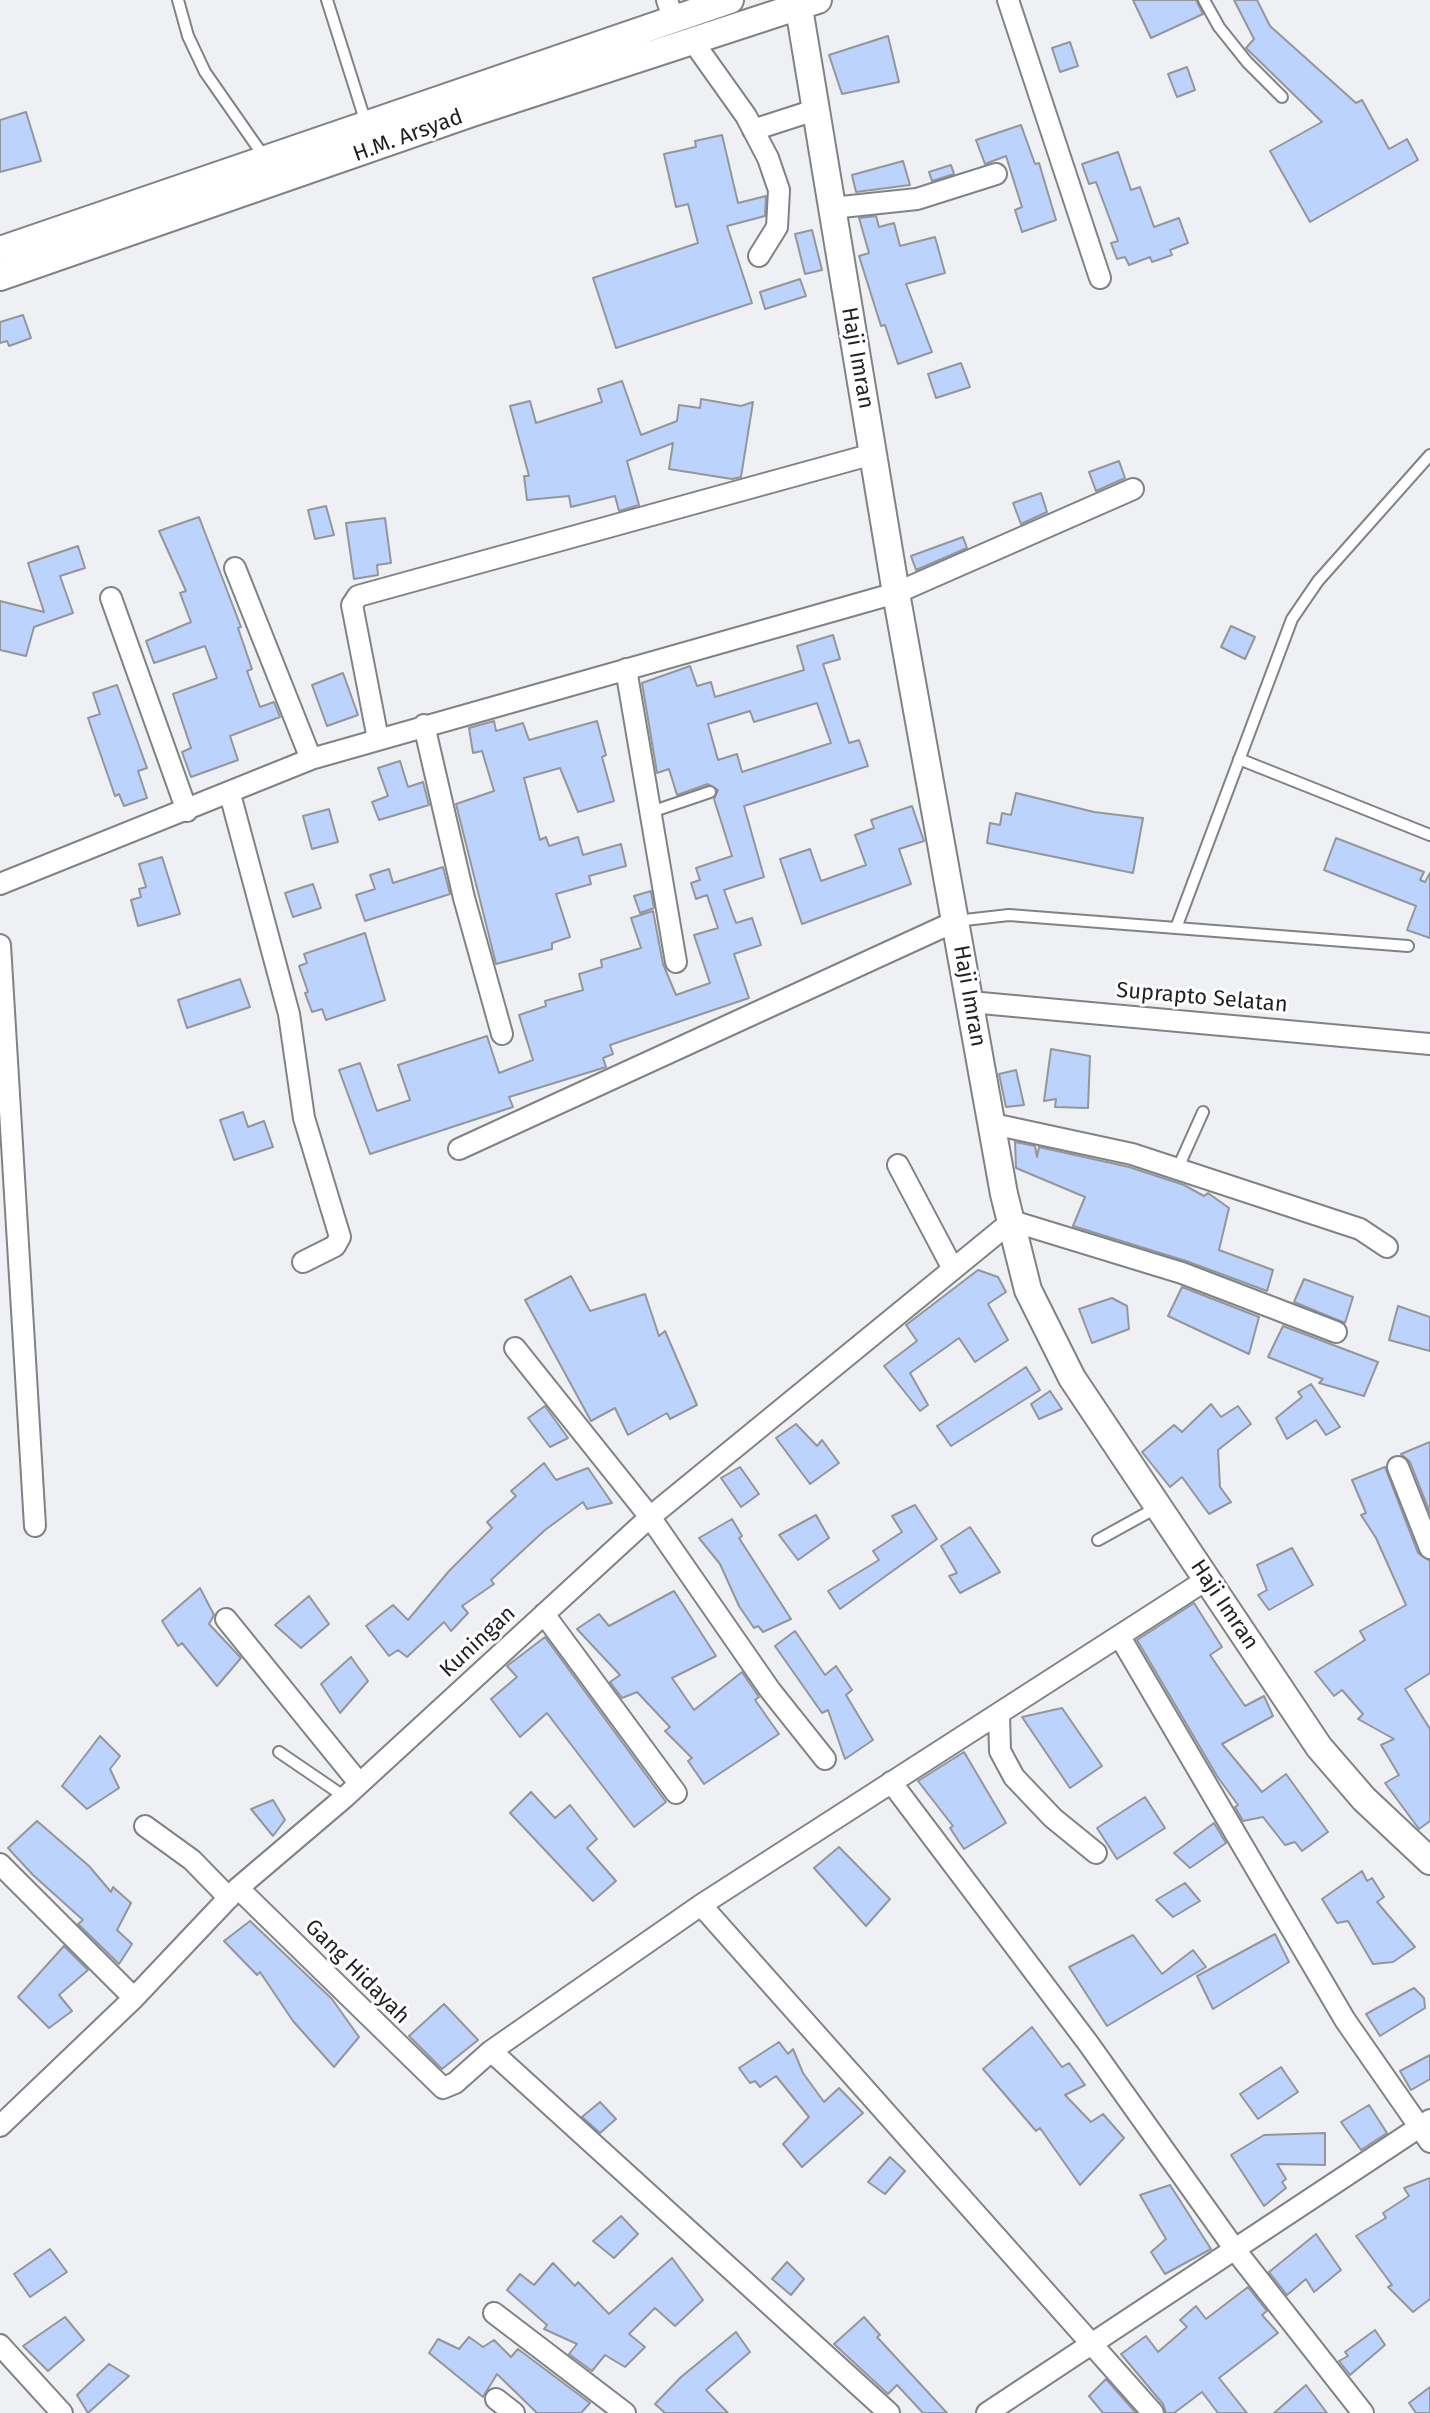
<!DOCTYPE html>
<html>
<head>
<meta charset="utf-8">
<style>
  body { margin:0 }
  canvas { display:block; background:#eef0f3 }
</style>
</head>
<body>
<canvas width="1430" height="2413"></canvas>
<script>
const context = document.querySelector('canvas').getContext('2d');
context.lineJoin = 'round';
function fill(path, color) { context.fillStyle = color; context.fill(path, 'evenodd'); }
const shape = rows => new Path2D(rows.map(r => 'M' + r).join(''));
function stroke(path, color, width, dash) { context.strokeStyle = color; context.lineWidth = width; context.lineCap = dash ? 'butt' : 'round'; context.setLineDash(dash || []); context.stroke(path); }
function write(font, color, halo, rows, align = 'center') {
  context.font = font + ' "Fira Sans",sans-serif'; context.lineWidth = 6; context.setLineDash([]); context.textBaseline = 'middle'; context.strokeStyle = halo; context.fillStyle = color; for (const [text, x, y, turn = 0] of rows) {
    context.save(); context.translate(x, y); context.rotate((+turn || 0) * Math.PI / 180); context.textAlign = isNaN(turn) ? turn : align; if (halo) context.strokeText(text, 0, 0); context.fillText(text, 0, 0); context.restore();
  }
}
const building = shape([
  [1133,0,1196,0,1203,14,1151,38,1133,0],
  [1234,0,1257,0,1270,26,1356,103,1362,100,1389,149,1407,139,1418,160,1310,222,1270,151,1322,122,1246,48,1254,39,1234,0],
  [888,36,899,82,842,94,829,55,888,36],
  [1070,42,1078,66,1060,72,1052,48,1070,42],
  [1187,67,1195,90,1177,97,1168,74,1187,67],
  [26,112,41,161,0,172,0,120,26,112],
  [1021,125,1035,164,1039,163,1056,220,1022,232,1015,210,1022,207,1006,156,985,164,976,140,1021,125],
  [722,135,738,203,766,196,765,216,727,226,752,303,616,348,593,278,698,243,688,204,676,207,664,154,696,147,695,141,722,135],
  [1118,152,1131,190,1140,187,1154,227,1179,218,1188,243,1170,250,1172,255,1152,262,1150,257,1129,265,1125,257,1117,259,1111,243,1118,241,1096,182,1089,184,1082,164,1118,152],
  [903,161,910,185,856,192,852,175,903,161],
  [951,165,954,174,932,181,929,172,951,165],
  [876,216,879,227,894,223,900,246,935,237,945,273,906,284,932,352,898,364,885,325,881,326,859,256,869,253,859,218,876,216],
  [812,230,822,270,805,274,795,234,812,230],
  [800,279,806,296,765,309,760,292,800,279],
  [23,315,31,338,9,346,7,341,0,343,0,322,23,315],
  [961,363,970,387,936,398,928,374,961,363],
  [622,381,641,435,677,421,679,405,700,408,701,399,741,406,753,402,741,477,732,479,669,469,673,443,627,461,639,505,619,511,615,496,571,507,569,496,527,500,524,476,529,476,510,406,530,401,536,423,602,402,598,389,622,381],
  [1119,461,1125,478,1096,491,1089,472,1119,461],
  [1041,493,1047,512,1021,524,1013,503,1041,493],
  [326,506,334,535,315,539,308,510,326,506],
  [199,517,241,627,238,628,252,669,247,671,260,707,274,702,280,717,230,736,238,760,191,777,182,752,191,748,173,694,217,678,205,646,154,663,146,641,191,622,180,593,186,591,159,531,199,517],
  [385,518,391,563,377,565,378,575,354,579,346,523,385,518],
  [963,537,967,548,916,570,911,556,963,537],
  [78,546,85,568,60,576,73,613,34,627,26,656,0,650,0,601,44,612,28,563,78,546],
  [1231,626,1255,637,1245,659,1221,647,1231,626],
  [833,635,840,659,823,664,849,743,859,740,868,766,744,806,764,877,724,890,736,923,752,918,761,945,734,954,749,998,610,1045,613,1054,603,1058,606,1067,509,1097,513,1107,370,1154,339,1070,360,1063,377,1111,410,1100,398,1065,487,1036,499,1073,533,1060,519,1015,546,1006,545,1001,583,990,579,974,602,967,601,960,641,948,631,918,653,911,663,964,676,995,710,983,694,935,718,928,707,895,696,899,691,883,700,880,696,868,732,856,714,799,718,790,708,784,677,795,669,769,657,773,642,683,690,666,697,686,711,682,715,697,804,670,797,646,833,635],
  [817,703,831,743,742,772,737,754,718,760,708,724,750,711,754,722,817,703],
  [343,673,358,715,327,726,312,685,343,673],
  [117,685,147,768,138,771,147,798,124,806,119,794,115,796,88,718,100,714,93,693,117,685],
  [494,721,496,731,523,723,529,740,597,721,606,755,602,757,614,801,578,812,560,768,524,778,540,840,546,837,549,846,578,837,583,855,621,844,626,866,589,876,591,884,556,894,570,937,552,943,552,949,496,964,456,804,494,791,482,751,473,753,469,728,494,721],
  [400,761,408,787,423,782,429,805,379,820,372,802,388,796,378,768,400,761],
  [1016,793,1094,812,1143,818,1133,873,987,843,990,823,1000,825,1002,813,1011,815,1016,793],
  [912,806,924,841,899,849,911,884,802,924,780,859,810,849,821,881,866,865,855,835,874,828,871,820,912,806],
  [329,809,338,842,312,849,303,816,329,809],
  [1336,838,1424,872,1420,880,1425,882,1430,873,1430,938,1407,930,1416,906,1324,870,1336,838],
  [162,857,180,914,138,926,131,900,141,897,139,889,146,887,139,864,162,857],
  [443,867,450,894,365,921,356,895,375,889,370,875,389,869,393,883,443,867],
  [313,884,321,908,293,917,285,893,313,884],
  [651,891,654,908,640,913,634,896,651,891],
  [365,933,385,1000,326,1020,322,1009,312,1012,305,993,308,992,299,966,307,963,304,954,365,933],
  [240,979,250,1007,187,1028,178,1000,240,979],
  [1051,1049,1090,1056,1088,1108,1055,1107,1056,1099,1044,1101,1051,1049],
  [1016,1070,1024,1105,1006,1107,999,1074,1016,1070],
  [243,1112,248,1127,264,1121,273,1147,234,1160,220,1120,243,1112],
  [1015,1142,1035,1146,1037,1157,1039,1147,1129,1167,1184,1185,1204,1196,1208,1193,1229,1208,1219,1250,1273,1270,1267,1291,1186,1261,1073,1226,1085,1197,1016,1168,1015,1142],
  [978,1270,998,1277,1006,1292,988,1304,1008,1340,975,1362,959,1338,910,1373,928,1405,920,1411,884,1366,917,1341,906,1325,978,1270],
  [571,1276,590,1311,645,1294,659,1336,665,1331,697,1405,670,1419,667,1413,628,1435,615,1408,591,1421,525,1300,571,1276],
  [1304,1279,1353,1297,1345,1323,1294,1302,1304,1279],
  [1182,1287,1259,1317,1249,1354,1168,1316,1182,1287],
  [1112,1298,1127,1306,1129,1329,1092,1343,1079,1309,1112,1298],
  [1398,1306,1430,1317,1430,1351,1389,1340,1398,1306],
  [1283,1326,1378,1362,1364,1396,1319,1383,1323,1379,1268,1357,1283,1326],
  [1026,1367,1040,1390,951,1446,937,1426,1026,1367],
  [1311,1384,1340,1427,1326,1435,1316,1420,1287,1439,1276,1418,1302,1397,1298,1392,1311,1384],
  [1050,1391,1062,1409,1039,1419,1031,1404,1050,1391],
  [1211,1404,1221,1417,1238,1406,1251,1424,1218,1450,1220,1487,1231,1502,1209,1514,1182,1477,1170,1487,1142,1452,1174,1425,1182,1432,1211,1404],
  [545,1406,568,1438,550,1447,528,1418,545,1406],
  [796,1424,817,1446,822,1440,839,1463,810,1484,776,1438,796,1424],
  [1430,1442,1430,1513,1410,1462,1401,1454,1430,1442],
  [544,1463,556,1480,588,1468,612,1503,587,1509,583,1502,545,1530,491,1580,494,1584,462,1606,468,1613,451,1631,444,1622,407,1657,398,1650,389,1656,366,1626,393,1605,408,1620,449,1571,492,1528,487,1522,516,1496,511,1491,544,1463],
  [740,1467,759,1494,741,1507,721,1478,740,1467],
  [1385,1467,1418,1553,1430,1561,1430,1673,1405,1689,1430,1729,1430,1821,1419,1829,1385,1783,1399,1775,1381,1745,1394,1739,1358,1719,1363,1714,1342,1690,1334,1696,1315,1672,1365,1640,1360,1631,1406,1605,1376,1538,1361,1515,1366,1513,1352,1480,1385,1467],
  [915,1505,937,1539,840,1609,828,1591,879,1560,873,1551,902,1532,892,1516,915,1505],
  [816,1515,829,1538,798,1560,779,1535,816,1515],
  [732,1519,742,1536,739,1538,791,1619,763,1632,758,1626,754,1628,739,1606,720,1564,699,1538,732,1519],
  [970,1527,1000,1572,960,1593,949,1576,957,1573,941,1546,970,1527],
  [1292,1548,1313,1585,1269,1610,1258,1595,1267,1590,1257,1565,1292,1548],
  [200,1588,214,1615,209,1624,241,1658,217,1686,182,1643,178,1646,162,1621,200,1588],
  [674,1591,716,1656,672,1678,694,1710,742,1672,759,1697,755,1700,779,1734,704,1784,688,1761,692,1758,665,1731,670,1727,637,1692,622,1698,610,1682,620,1675,577,1629,599,1614,609,1626,674,1591],
  [309,1596,329,1624,301,1648,275,1625,309,1596],
  [1194,1603,1222,1647,1210,1655,1245,1706,1264,1696,1273,1716,1222,1744,1262,1792,1286,1774,1328,1832,1302,1851,1295,1842,1285,1845,1263,1817,1243,1821,1235,1807,1238,1805,1217,1776,1137,1640,1194,1603],
  [795,1631,825,1675,836,1666,852,1690,846,1695,873,1740,845,1759,828,1710,822,1713,775,1646,795,1631],
  [545,1637,666,1802,634,1827,547,1713,520,1737,491,1699,517,1677,507,1666,545,1637],
  [351,1657,368,1681,340,1713,321,1684,351,1657],
  [1062,1708,1102,1766,1070,1788,1022,1717,1062,1708],
  [100,1736,120,1756,110,1769,119,1788,87,1809,62,1786,100,1736],
  [964,1752,1006,1823,964,1849,950,1828,953,1826,918,1781,964,1752],
  [531,1792,555,1818,570,1805,597,1839,587,1848,616,1881,593,1901,510,1813,531,1792],
  [1145,1797,1165,1828,1117,1859,1097,1828,1145,1797],
  [273,1800,285,1820,273,1836,251,1809,273,1800],
  [37,1821,89,1866,111,1892,113,1887,131,1903,117,1930,132,1944,119,1964,78,1924,83,1920,33,1875,8,1848,37,1821],
  [1214,1823,1226,1843,1190,1868,1174,1853,1214,1823],
  [839,1847,890,1899,866,1926,814,1868,839,1847],
  [1362,1871,1367,1881,1372,1878,1384,1897,1377,1902,1415,1947,1393,1962,1373,1964,1348,1921,1337,1923,1322,1899,1362,1871],
  [1185,1883,1200,1901,1173,1917,1156,1900,1185,1883],
  [250,1921,332,1999,359,2037,334,2067,293,2021,260,1972,257,1975,224,1941,250,1921],
  [1275,1934,1289,1962,1213,2009,1197,1976,1275,1934],
  [1133,1935,1162,1974,1193,1950,1206,1967,1107,2026,1069,1967,1133,1935],
  [64,1946,88,1970,59,1995,72,2011,49,2028,18,1997,64,1946],
  [1414,1988,1424,1998,1425,2008,1380,2036,1366,2014,1414,1988],
  [444,2004,478,2040,442,2069,409,2036,444,2004],
  [1032,2027,1062,2067,1069,2063,1085,2085,1065,2095,1091,2122,1103,2114,1124,2138,1080,2185,1040,2128,1036,2131,983,2069,1032,2027],
  [779,2042,788,2054,793,2049,803,2073,824,2102,839,2088,863,2113,802,2167,783,2144,809,2117,776,2076,760,2087,755,2081,750,2083,739,2068,779,2042],
  [1430,2055,1430,2079,1411,2090,1400,2071,1430,2055],
  [1281,2067,1298,2092,1258,2119,1240,2094,1281,2067],
  [600,2102,616,2119,600,2133,582,2117,600,2102],
  [1369,2105,1387,2133,1361,2150,1341,2122,1369,2105],
  [1325,2133,1325,2165,1277,2164,1286,2179,1282,2182,1286,2188,1264,2206,1231,2155,1264,2135,1325,2133],
  [890,2157,905,2171,885,2194,868,2182,890,2157],
  [1430,2178,1430,2299,1413,2312,1388,2287,1392,2285,1356,2236,1386,2218,1383,2213,1409,2196,1404,2188,1430,2178],
  [1170,2185,1211,2249,1165,2274,1151,2252,1166,2239,1140,2195,1170,2185],
  [621,2216,638,2234,614,2258,593,2241,621,2216],
  [1316,2234,1341,2270,1314,2292,1306,2279,1287,2295,1269,2272,1316,2234],
  [50,2249,67,2272,30,2297,14,2274,50,2249],
  [672,2258,703,2300,675,2326,655,2308,629,2334,645,2347,625,2367,605,2355,592,2371,569,2354,577,2344,544,2329,547,2325,507,2290,520,2274,534,2285,553,2263,575,2286,578,2282,609,2314,672,2258],
  [787,2262,804,2279,791,2295,772,2279,787,2262],
  [1248,2287,1267,2311,1262,2315,1278,2333,1219,2378,1247,2413,1218,2413,1202,2392,1174,2413,1166,2413,1163,2404,1121,2354,1146,2336,1158,2352,1187,2327,1180,2320,1196,2306,1206,2319,1248,2287],
  [65,2317,84,2340,48,2371,23,2346,65,2317],
  [864,2317,880,2335,877,2337,947,2413,923,2413,897,2385,888,2394,834,2344,864,2317],
  [1375,2330,1385,2345,1350,2375,1339,2361,1348,2356,1345,2352,1375,2330],
  [736,2332,750,2352,706,2390,728,2413,665,2413,655,2404,681,2377,736,2332],
  [469,2337,483,2347,494,2340,511,2357,518,2349,590,2403,581,2413,537,2413,497,2374,483,2397,429,2353,438,2339,459,2349,469,2337],
  [109,2364,129,2376,88,2413,77,2395,109,2364],
  [1106,2379,1136,2413,1103,2413,1089,2396,1106,2379],
  [1306,2385,1327,2413,1274,2413,1306,2385],
  [1430,2387,1430,2413,1416,2413,1409,2403,1430,2387]
]);
fill(building, '#bbd3fd');
stroke(building, '#959699', 2);
const service = shape([
  [178,0,188,36,205,72,265,158],
  [327,0,366,123],
  [1204,0,1219,27,1247,62,1282,97],
  [1239,759,1430,835],
  [651,812,710,792],
  [956,921,1009,915,1408,946],
  [1176,928,1292,619,1318,581,1430,455],
  [1177,1170,1203,1112],
  [1098,1540,1156,1508],
  [279,1752,345,1797]
]);
const minor = shape([
  [667,0,673,18],
  [1008,0,1100,278],
  [694,43,746,116,768,158,779,190,777,227,759,256],
  [753,130,815,110],
  [832,208,917,199,996,174],
  [235,568,311,759],
  [111,598,187,811],
  [626,669,676,962],
  [424,725,464,898,502,1034],
  [378,739,352,605,358,596,873,454],
  [230,794,289,1014,304,1118,340,1237,335,1246,303,1262],
  [0,884,311,759,896,593,1133,489],
  [0,945,35,1526],
  [970,1002,1430,1044],
  [993,1124,1132,1154,1360,1229,1387,1247],
  [459,1149,956,921],
  [898,1165,953,1269],
  [515,1348,650,1517,770,1690,825,1759],
  [1398,1467,1430,1548],
  [544,1614,676,1793],
  [226,1619,359,1783],
  [1120,1637,1345,2020,1430,2142],
  [999,1714,1000,1751,1014,1777,1053,1818,1096,1853],
  [891,1782,1088,2043,1236,2251,1363,2413],
  [145,1826,192,1860,229,1898],
  [0,1864,134,1998],
  [238,1888,443,2088,455,2083,491,2051,889,2413],
  [701,1905,1153,2413],
  [491,2051,701,1905,1206,1580],
  [0,2126,134,1998,238,1888,345,1797,650,1517,1012,1221,1182,1273,1336,1332],
  [494,2313,625,2413],
  [0,2345,62,2413],
  [496,2399,514,2413],
  [987,2413,1430,2120]
]);
const tertiary = shape([
  [799,8,896,593,1004,1194,1028,1290,1072,1378,1319,1747,1364,1799,1430,1861],
  [0,250,730,0],
  [0,277,472,113,818,0]
]);
stroke(service, '#808284', 14);
stroke(minor, '#808284', 24);
stroke(tertiary, '#808284', 30);
stroke(service, '#fff', 10);
stroke(minor, '#fff', 20);
stroke(tertiary, '#fff', 26);
write('22px', '#1f2021', '#fff', [
  ["H.M. Arsyad",408,136,-20],
  ["Haji Imran",857,358,80],
  ["Haji Imran",969,996,80],
  ["Suprapto Selatan",1202,998,5],
  ["Haji Imran",1224,1605,56],
  ["Kuningan",478,1642,-43],
  ["Gang Hidayah",357,1972,45]
]);
</script>
</body>
</html>
